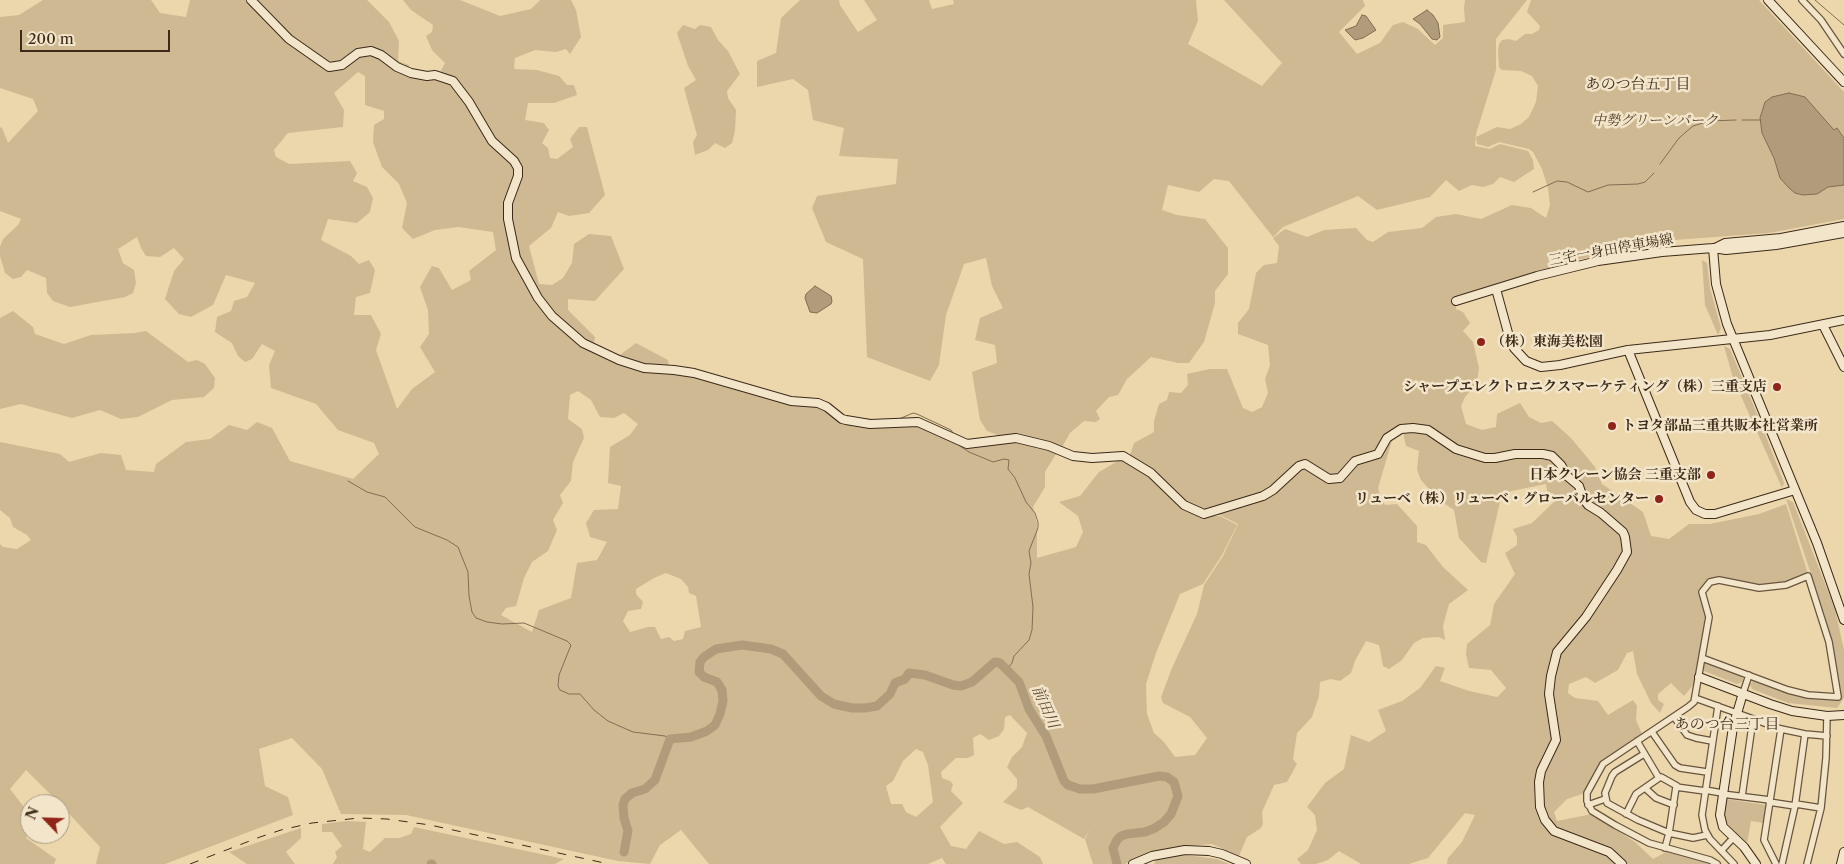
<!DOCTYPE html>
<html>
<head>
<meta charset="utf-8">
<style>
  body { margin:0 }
  #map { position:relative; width:1844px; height:864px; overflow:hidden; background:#ecd7ac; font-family:"Libre Caslon Text",serif }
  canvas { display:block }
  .north { position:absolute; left:20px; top:794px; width:50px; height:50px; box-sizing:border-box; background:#f3e5c9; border:1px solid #a99a83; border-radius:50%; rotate:294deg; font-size:14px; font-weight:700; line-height:20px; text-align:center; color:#3b2919 }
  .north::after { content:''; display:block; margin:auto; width:18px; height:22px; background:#8f2418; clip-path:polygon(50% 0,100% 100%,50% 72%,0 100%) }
  .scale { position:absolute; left:20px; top:30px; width:150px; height:22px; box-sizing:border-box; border:2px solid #3b2919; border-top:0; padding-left:6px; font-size:15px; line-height:18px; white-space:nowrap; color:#3b2919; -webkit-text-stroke:4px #f3e5c9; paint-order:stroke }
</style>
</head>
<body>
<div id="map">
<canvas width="1844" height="864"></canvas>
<div class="north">N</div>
<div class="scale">200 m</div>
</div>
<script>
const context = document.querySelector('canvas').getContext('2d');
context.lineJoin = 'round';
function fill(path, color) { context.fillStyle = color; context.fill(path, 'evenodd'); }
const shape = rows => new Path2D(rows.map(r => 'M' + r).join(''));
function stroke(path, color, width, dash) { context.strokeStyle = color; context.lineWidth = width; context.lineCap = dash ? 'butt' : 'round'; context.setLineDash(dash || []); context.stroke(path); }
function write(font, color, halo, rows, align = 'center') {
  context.font = font + ' "Libre Caslon Text","Noto Serif JP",serif'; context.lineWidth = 5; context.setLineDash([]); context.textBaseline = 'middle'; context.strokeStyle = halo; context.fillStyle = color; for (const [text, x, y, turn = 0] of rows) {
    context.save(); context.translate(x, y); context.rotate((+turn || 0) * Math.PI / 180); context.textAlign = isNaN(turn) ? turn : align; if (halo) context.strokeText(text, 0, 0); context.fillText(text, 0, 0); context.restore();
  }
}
fill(shape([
  [43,0,151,0,160,13,186,17,190,0,367,0,389,22,399,41,398,61,409,65,410,74,437,78,445,63,432,50,426,36,432,32,433,25,411,10,403,0,460,0,500,16,531,9,540,0,571,0,576,10,581,37,570,54,566,49,556,52,535,50,515,58,514,69,537,70,559,76,567,85,574,85,577,95,554,103,528,103,525,120,544,123,549,130,542,143,548,148,550,158,557,159,573,147,570,139,579,127,587,127,605,195,589,213,569,216,558,212,551,228,529,246,539,284,552,285,563,278,572,263,574,244,589,234,611,236,624,269,595,301,568,299,568,310,595,337,593,351,613,360,636,343,668,360,670,373,689,375,794,405,814,405,825,408,842,422,863,427,914,425,928,429,961,447,975,448,1019,441,1042,446,1056,454,1045,472,1045,487,1033,507,1037,523,1037,558,1076,547,1083,532,1078,516,1059,502,1080,496,1099,472,1121,459,1142,469,1201,516,1220,516,1237,525,1222,555,1203,584,1180,594,1156,653,1146,684,1147,714,1154,733,1164,742,1175,757,1195,755,1207,738,1190,717,1163,703,1161,697,1172,668,1197,614,1204,585,1223,556,1238,524,1220,515,1203,511,1190,506,1152,470,1130,455,1134,443,1154,432,1154,421,1159,404,1167,400,1169,392,1181,393,1188,385,1187,374,1210,369,1227,369,1243,408,1252,412,1262,407,1268,393,1265,379,1270,365,1268,345,1238,334,1238,323,1249,309,1256,273,1264,265,1277,263,1279,246,1273,238,1285,229,1307,237,1324,230,1356,228,1367,240,1373,242,1388,232,1422,228,1436,217,1456,214,1481,219,1512,205,1531,208,1546,218,1550,205,1548,188,1542,169,1533,152,1529,149,1499,142,1488,147,1477,144,1476,137,1497,127,1510,129,1521,124,1529,117,1536,102,1538,86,1532,76,1521,71,1502,70,1499,67,1498,51,1499,44,1502,40,1509,39,1516,41,1525,34,1532,34,1539,30,1540,26,1527,12,1531,0,1759,0,1844,92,1844,219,1769,233,1661,241,1555,265,1556,268,1456,300,1456,309,1463,312,1470,323,1463,331,1473,342,1479,368,1477,383,1465,397,1461,406,1466,424,1482,430,1496,427,1497,414,1520,403,1529,417,1541,423,1552,421,1571,438,1595,467,1602,484,1643,512,1651,536,1669,539,1689,524,1710,524,1759,514,1786,504,1808,574,1786,584,1759,584,1718,577,1710,579,1704,583,1700,593,1706,618,1694,684,1684,696,1671,683,1658,694,1658,700,1664,704,1660,713,1651,703,1637,674,1633,651,1627,653,1618,670,1595,683,1586,677,1569,684,1568,693,1575,698,1598,701,1608,715,1633,700,1637,706,1636,720,1642,734,1604,761,1585,793,1567,799,1554,812,1557,821,1592,814,1635,842,1653,859,1668,851,1715,864,1447,864,1448,858,1462,842,1475,815,1465,813,1428,858,1409,864,1361,864,1339,851,1328,860,1316,864,1301,864,1297,859,1308,850,1317,830,1315,815,1307,807,1325,783,1344,769,1351,735,1369,742,1386,731,1378,710,1402,701,1420,688,1436,666,1445,668,1440,681,1469,691,1497,697,1506,688,1491,670,1469,668,1466,654,1467,644,1490,625,1494,604,1515,574,1505,553,1517,545,1517,537,1513,529,1532,523,1559,497,1547,491,1546,484,1502,493,1486,563,1481,562,1459,538,1454,510,1439,500,1421,480,1417,470,1419,451,1406,446,1403,432,1393,437,1378,488,1381,499,1385,505,1397,504,1417,526,1417,542,1426,545,1443,567,1468,590,1449,604,1443,626,1445,640,1439,637,1423,638,1414,643,1402,660,1389,669,1383,666,1379,645,1366,641,1355,661,1351,673,1340,681,1331,679,1320,682,1319,696,1312,717,1297,733,1293,759,1297,764,1287,782,1274,785,1262,812,1263,824,1261,828,1247,837,1239,856,1212,844,1184,846,1160,850,1125,864,1093,864,1085,839,1091,828,1084,839,1028,807,1021,810,1003,802,1017,788,1017,779,1007,767,1012,757,1022,747,1027,733,1010,715,1005,717,1004,729,999,736,989,740,980,734,973,738,974,755,968,758,956,758,941,772,942,778,950,781,953,784,951,791,963,803,940,827,951,846,966,849,979,831,1004,844,1017,842,1040,857,1043,864,946,864,942,858,928,864,709,864,681,830,660,845,650,864,618,861,406,815,341,814,322,769,292,738,259,749,265,786,288,797,293,815,165,864,96,864,100,847,60,804,26,770,10,789,30,815,30,826,26,838,56,859,54,864,0,864,0,544,3,547,17,549,31,540,27,535,13,527,10,518,0,510,0,442,60,454,69,462,101,453,121,455,126,470,154,472,156,464,186,442,210,439,229,425,247,430,257,422,272,428,290,461,353,479,379,454,374,443,338,430,316,404,271,388,269,365,275,351,262,344,252,359,245,362,238,356,232,343,215,332,217,317,231,311,234,301,247,297,255,283,226,275,213,305,191,317,179,314,165,299,174,271,184,259,174,248,160,257,146,256,141,248,137,237,118,249,123,263,134,270,136,283,133,293,125,297,70,307,53,301,47,293,46,278,27,270,21,277,13,279,5,273,0,256,0,247,3,239,18,225,21,219,0,211,0,127,2,128,8,143,38,111,33,99,0,88,0,17,19,15],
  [358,72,365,76,365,105,384,111,384,119,374,125,373,142,382,167,399,184,407,203,402,228,413,239,435,230,458,227,493,232,496,250,469,271,471,280,452,290,439,268,432,266,420,287,428,310,429,334,420,347,435,372,412,389,397,409,376,350,381,334,371,315,354,315,356,297,370,293,375,270,369,260,359,264,351,256,321,240,328,219,357,223,370,212,373,198,367,187,353,181,357,173,350,161,289,164,276,157,274,150,288,133,343,127,344,110,334,93],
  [578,391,591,400,600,417,614,418,624,413,638,424,630,435,610,447,608,483,621,486,618,509,594,510,586,523,590,537,607,542,597,560,577,563,571,598,539,610,532,632,501,615,506,608,516,606,524,578,532,562,548,551,557,530,553,520,563,503,560,495,571,481,573,462,584,438,582,429,568,419,570,395],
  [666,573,681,579,688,587,689,593,696,596,701,627,685,631,683,639,674,641,669,637,661,639,655,627,648,627,630,632,623,621,628,611,641,609,643,602,636,594,636,589,654,578],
  [916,749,923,752,928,765,933,802,916,817,906,812,902,804,891,804,886,786,893,781,903,761],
  [800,0,839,0,840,5,858,32,877,20,864,0,929,0,932,9,954,4,953,0,1196,0,1198,21,1188,44,1262,86,1282,63,1224,0,1363,0,1365,6,1339,32,1357,54,1380,43,1393,25,1403,22,1418,29,1435,45,1443,38,1443,25,1465,22,1464,8,1465,0,1527,0,1496,39,1496,70,1476,134,1475,146,1490,149,1500,144,1528,151,1533,160,1534,169,1514,182,1500,177,1493,184,1483,187,1472,185,1459,191,1446,180,1430,197,1377,210,1358,196,1283,227,1273,237,1229,181,1214,179,1199,192,1168,185,1162,210,1177,215,1205,219,1228,248,1228,274,1215,291,1215,303,1204,342,1189,363,1178,363,1151,357,1127,379,1118,395,1109,397,1096,411,1100,419,1096,422,1084,421,1070,433,1061,449,1000,436,987,431,980,420,972,372,997,363,995,345,975,340,980,318,1003,308,992,286,986,258,964,264,946,315,939,365,930,381,867,357,863,259,826,242,812,208,817,196,896,184,898,159,839,156,844,128,813,120,808,90,793,79,757,87,757,61,776,53,781,18],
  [683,25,695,29,700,25,711,27,718,40,728,51,740,74,727,91,728,98,736,110,735,131,732,143,725,148,715,143,708,150,695,155,693,142,697,135,684,88,696,80,688,66,677,33],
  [1702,260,1707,263,1710,288,1721,328,1718,335,1705,305],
  [13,311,33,327,35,334,64,344,91,335,135,333,146,331,188,362,197,360,205,364,215,378,214,388,204,397,172,400,138,417,121,419,100,410,72,418,21,404,0,409,0,318],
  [1724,346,1730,349,1760,421,1784,483,1782,488,1733,378],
  [1786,499,1793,502,1835,609,1844,650,1844,698,1837,708,1788,703,1752,689,1750,684,1754,680,1825,699,1841,699,1825,616],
  [1706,662,1741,675,1743,679,1742,682,1737,684,1704,671,1702,669,1703,664],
  [1726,799,1766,805,1764,823,1751,821,1747,844,1731,829,1726,821,1724,812],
  [347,821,366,822,363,849,370,852,385,838,399,838,411,834,414,827,564,859,555,864,333,864,337,857,335,852,342,846,332,832,322,832,322,824],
  [301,828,301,838,286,852,295,864,247,864,229,852],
  [1186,855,1217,859,1229,864,1154,864,1157,858]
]), '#ceb993');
const water = shape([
  [1427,10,1433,15,1438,23,1440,37,1437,40,1432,39,1420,24,1413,19,1427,10],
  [1362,15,1366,16,1376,30,1363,38,1355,40,1345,30,1356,26,1362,15],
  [1789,93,1805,97,1834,130,1837,128,1844,138,1844,185,1828,187,1817,194,1803,195,1795,193,1789,188,1780,178,1774,158,1762,133,1760,118,1765,102,1772,97,1789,93],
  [815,286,831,296,832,301,831,304,817,313,810,312,805,298,806,294,815,286]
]);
fill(water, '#b09c7a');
stroke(water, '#816e53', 1);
stroke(shape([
  [1815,0,1844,25],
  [1742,120,1761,120],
  [1660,164,1679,138,1693,126,1709,121,1736,120],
  [1533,192,1557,181,1567,182,1588,192,1608,185,1638,184,1645,182,1654,173],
  [828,402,834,408],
  [860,419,886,420],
  [899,419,913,413,917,414,951,430,953,433],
  [954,442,969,452,993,462,1004,459,1009,460,1008,469,1015,478,1026,502,1035,513,1038,522,1038,528,1029,551,1031,563,1029,574,1033,607,1032,630,1029,640,1014,656,1012,663,1007,669],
  [348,481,367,492,385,497,415,527,447,540,458,547,468,572,469,596,472,612,476,618,487,622,502,624,524,623,567,641,571,645,559,675,558,686,560,690,569,694,580,694,594,710,608,721,633,732,665,736,670,739]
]), '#816e53', 1);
stroke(shape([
  [624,852,628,831,624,818,623,805,625,799,632,793,645,789,655,780,670,739,691,737,707,731,715,725,720,714,723,701,722,690,717,682,704,677,699,672,700,662,704,657,716,649,742,645,771,649,783,654,821,696,834,704,852,708,865,708,877,706,890,694,895,683,905,679,909,673,925,675,953,685,961,686,972,682,995,662,1000,663,1019,682,1029,709,1046,736,1064,781,1068,785,1080,789,1093,789,1159,776,1167,777,1174,782,1178,796,1171,814,1164,822,1155,828,1145,832,1127,834,1121,836,1117,840,1113,848,1117,864],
  [431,864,432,864]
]), '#b09c7a', 9);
const street = shape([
  [1802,0,1821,20,1844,54],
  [1702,658,1788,690,1808,695,1838,697,1829,642,1808,576,1786,585,1759,588,1719,580,1710,582,1702,592,1709,617,1694,702,1688,707,1603,764,1587,793,1587,801,1592,811,1615,825,1649,843,1710,860,1717,864],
  [1743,693,1749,675],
  [1695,698,1781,729,1805,734,1827,736],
  [1718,706,1702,815,1705,830,1710,839,1734,864],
  [1674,717,1687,735,1696,738,1712,741],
  [1652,732,1675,765,1680,768,1707,772],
  [1637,741,1659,778,1661,777,1677,786,1676,787,1705,791],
  [1644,754,1615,772,1612,776,1605,793,1607,803,1638,820,1669,833,1693,838,1707,835],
  [1645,788,1656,798,1674,805],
  [1705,790,1722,793],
  [1722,794,1770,800],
  [1742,796,1753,719],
  [1769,802,1795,806],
  [1796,804,1821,808],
  [1588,805,1605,799],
  [1626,814,1636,794,1659,778],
  [1665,848,1669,833,1676,787],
  [1722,850,1734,837],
  [1776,864,1764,840,1781,729],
  [1782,864,1795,806,1805,734],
  [1807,864,1821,808,1826,758,1827,716]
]);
const secondary = shape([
  [251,0,289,39,329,67,342,65,358,53,371,51,381,55,397,67,411,73,427,76,435,75,453,81,469,102,492,141,514,161,518,168,518,176,508,203,508,219,516,258,538,298,552,316,583,343,619,360,644,368,674,370,694,373,791,401,818,403,827,407,842,419,846,420,870,424,918,422,967,444,1016,438,1049,446,1073,456,1092,458,1123,456,1151,473,1184,505,1204,514,1263,496,1273,490,1299,466,1305,464,1329,479,1340,478,1355,461,1378,454,1387,438,1401,429,1413,428,1428,430,1456,449,1485,458,1495,458,1515,454,1543,454,1552,456,1561,465,1567,476,1579,486,1583,498,1588,505,1601,513,1623,532,1625,537,1627,552,1617,570,1586,617,1557,652,1551,676,1549,694,1556,740,1541,771,1539,782,1540,807,1545,820,1554,831,1609,852,1622,864],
  [1768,0,1844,82],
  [1713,248,1716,284,1727,324,1817,543,1844,620],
  [1715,248,1725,243,1781,238,1844,226],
  [1496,289,1510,340,1514,348,1526,361,1541,367,1560,365,1628,350,1770,335,1844,320],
  [1456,301,1537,276,1598,261,1662,252,1713,248,1726,250,1776,245,1844,233],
  [1823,325,1844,367],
  [1628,350,1690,502,1696,510,1705,514,1715,514,1795,490],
  [1699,677,1770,704,1792,711,1827,716,1844,715],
  [1743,693,1733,727,1720,815,1723,827,1744,847,1756,864],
  [1133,864,1152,856,1185,850,1209,851,1222,854,1246,864],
  [1841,864,1844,852]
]);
stroke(street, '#67543e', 8);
stroke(secondary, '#3b2919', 10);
stroke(street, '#f3e5c9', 5.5);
stroke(secondary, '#f3e5c9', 8);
stroke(shape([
  [190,864,260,837,281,830,312,823,359,818,387,819,430,825,609,864]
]), '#3b2919', 1, [9, 9]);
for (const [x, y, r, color] of [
  [1481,342,5,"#8f2418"],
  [1777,387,5,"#8f2418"],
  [1612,426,5,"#8f2418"],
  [1711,475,5,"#8f2418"],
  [1659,499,5,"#8f2418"]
]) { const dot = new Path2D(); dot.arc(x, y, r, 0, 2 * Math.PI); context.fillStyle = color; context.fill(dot); stroke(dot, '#f3e5c9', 2); }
write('italic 14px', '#584631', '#f3e5c9', [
  ["中勢グリーンパーク",1655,121]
]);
write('14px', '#3b2919', '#f3e5c9', [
  ["三宅一身田停車場線",1611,250,-10]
]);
write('bold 14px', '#3b2919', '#f3e5c9', [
  ["（株）東海美松園",1491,342,"left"],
  ["シャープエレクトロニクスマーケティング（株）三重支店",1767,387],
  ["トヨタ部品三重共販本社営業所",1622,426,"left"],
  ["日本クレーン協会 三重支部",1701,475],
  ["リューベ（株）リューベ・グローバルセンター",1649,499]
], 'right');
write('15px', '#3b2919', '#f3e5c9', [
  ["あのつ台五丁目",1638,85],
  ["あのつ台三丁目",1727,725]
]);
write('italic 15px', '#5e4c36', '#f3e5c9', [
  ["前田川",1045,707,66]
]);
</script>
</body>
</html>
